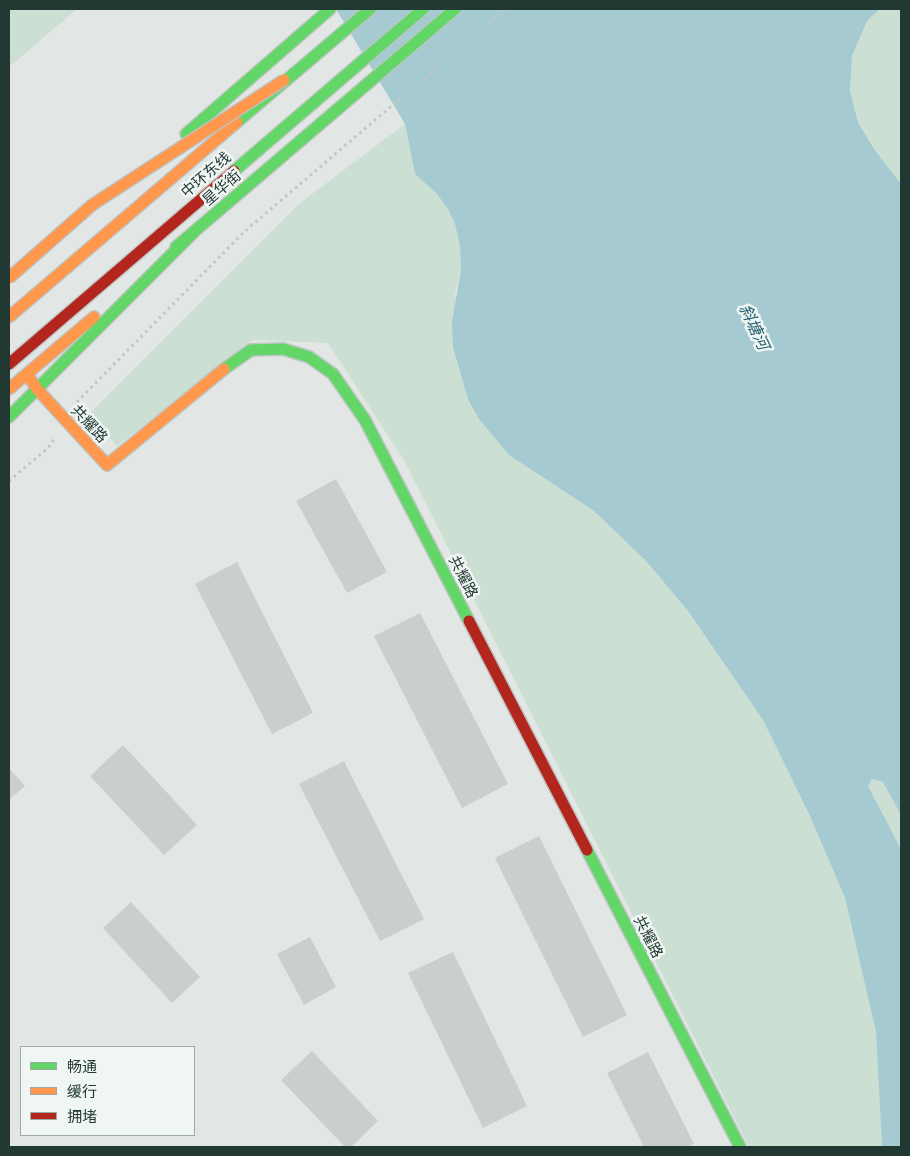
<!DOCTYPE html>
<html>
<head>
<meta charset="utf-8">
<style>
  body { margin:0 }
  #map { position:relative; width:910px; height:1156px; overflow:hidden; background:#e2e7e5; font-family:"Asap Condensed","Noto Sans SC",sans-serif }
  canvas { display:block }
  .frame { position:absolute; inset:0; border:10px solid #223833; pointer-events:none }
  .legend { position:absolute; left:20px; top:1046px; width:175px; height:90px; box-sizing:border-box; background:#f0f6f3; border:1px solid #9eaaa6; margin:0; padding:6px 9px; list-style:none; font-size:15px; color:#223833 }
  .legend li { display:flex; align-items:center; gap:10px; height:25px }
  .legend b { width:25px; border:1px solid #9eaaa6 }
</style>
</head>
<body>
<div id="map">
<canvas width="910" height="1156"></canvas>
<div class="frame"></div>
<ul class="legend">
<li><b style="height:6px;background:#63d668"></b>畅通</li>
<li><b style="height:6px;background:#ff974d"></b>缓行</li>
<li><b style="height:6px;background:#b3261e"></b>拥堵</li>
</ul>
</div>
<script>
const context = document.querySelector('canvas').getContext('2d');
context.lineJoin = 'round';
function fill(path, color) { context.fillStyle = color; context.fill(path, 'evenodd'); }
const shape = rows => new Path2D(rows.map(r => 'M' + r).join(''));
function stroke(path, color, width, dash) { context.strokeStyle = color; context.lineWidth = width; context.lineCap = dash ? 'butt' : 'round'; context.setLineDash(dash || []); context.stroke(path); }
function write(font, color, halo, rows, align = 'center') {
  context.font = font + ' "Asap Condensed","Noto Sans SC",sans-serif'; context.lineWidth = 5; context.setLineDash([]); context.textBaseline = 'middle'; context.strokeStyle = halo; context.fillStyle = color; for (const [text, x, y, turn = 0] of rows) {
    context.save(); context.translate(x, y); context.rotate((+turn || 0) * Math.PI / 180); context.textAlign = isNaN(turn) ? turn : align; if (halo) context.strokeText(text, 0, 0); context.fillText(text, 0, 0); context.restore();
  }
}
fill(shape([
  [9,9,77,9,9,67],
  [880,9,901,9,901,184,874,149,858,122,850,91,852,56,867,21],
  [405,124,415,174,437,194,448,209,455,224,460,247,461,270,455,295,509,455,594,511,646,561,688,611,763,720,809,814,845,898,876,1032,882,1147,749,1147,405,462,328,343,253,340,117,446,89,414,300,203],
  [877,778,884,782,901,815,901,849,868,786,872,779]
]), '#ccdfd3');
fill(shape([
  [336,9,880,9,867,21,852,56,850,91,858,122,874,149,901,184,901,815,883,782,872,779,868,786,901,849,901,1147,882,1147,876,1032,845,898,809,814,763,720,688,611,646,561,594,511,509,455,479,419,468,399,453,347,452,322,461,270,460,247,455,224,448,209,437,194,415,174,405,124]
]), '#a6cad2');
fill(shape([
  [336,479,387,572,347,593,296,501],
  [237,562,313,713,272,734,195,584],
  [420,613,508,784,462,808,374,636],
  [123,745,197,825,164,855,90,776],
  [344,761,424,919,380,941,299,784],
  [9,768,25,786,9,800],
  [539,836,627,1015,583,1037,495,858],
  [131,902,200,977,172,1003,103,928],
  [310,937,336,987,304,1005,277,954],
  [453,952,527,1106,483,1128,408,973],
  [312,1051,378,1121,351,1147,345,1147,281,1080],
  [648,1052,694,1144,687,1147,644,1147,607,1073]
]), '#cacecd');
const fast = shape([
  [237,122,370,9],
  [186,134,330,9],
  [234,171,423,9],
  [176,247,455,9],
  [224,369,251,350,283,349,309,357,333,374,365,420,469,621],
  [9,417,194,232],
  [587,850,740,1147]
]);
const slow = shape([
  [9,317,237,122],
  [27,374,37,389,107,465,224,369],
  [9,389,94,317]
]);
const jam = shape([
  [9,364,234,171],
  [469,621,587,850]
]);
stroke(fast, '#bec5c2', 14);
stroke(slow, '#bec5c2', 14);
stroke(jam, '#bec5c2', 14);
stroke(shape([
  [77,402,244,232,505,9],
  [9,481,48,448,54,439]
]), '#bfc7c5', 3, [2.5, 4]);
stroke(fast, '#63d668', 11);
stroke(slow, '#ff974d', 11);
stroke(jam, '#b3261e', 11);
const slowBridge = shape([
  [9,278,92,205,284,80]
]);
stroke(slowBridge, '#bcc3c1', 14, []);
stroke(slowBridge, '#ff974d', 11);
write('15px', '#223833', '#f0f6f3', [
  ["中环东线",206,175,-41],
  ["星华街",222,188,-41],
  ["共耀路",89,424,47],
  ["共耀路",463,577,63],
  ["共耀路",648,937,63]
]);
write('italic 16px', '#225d6e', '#f0f6f3', [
  ["斜塘河",754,327,65]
]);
</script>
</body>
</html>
